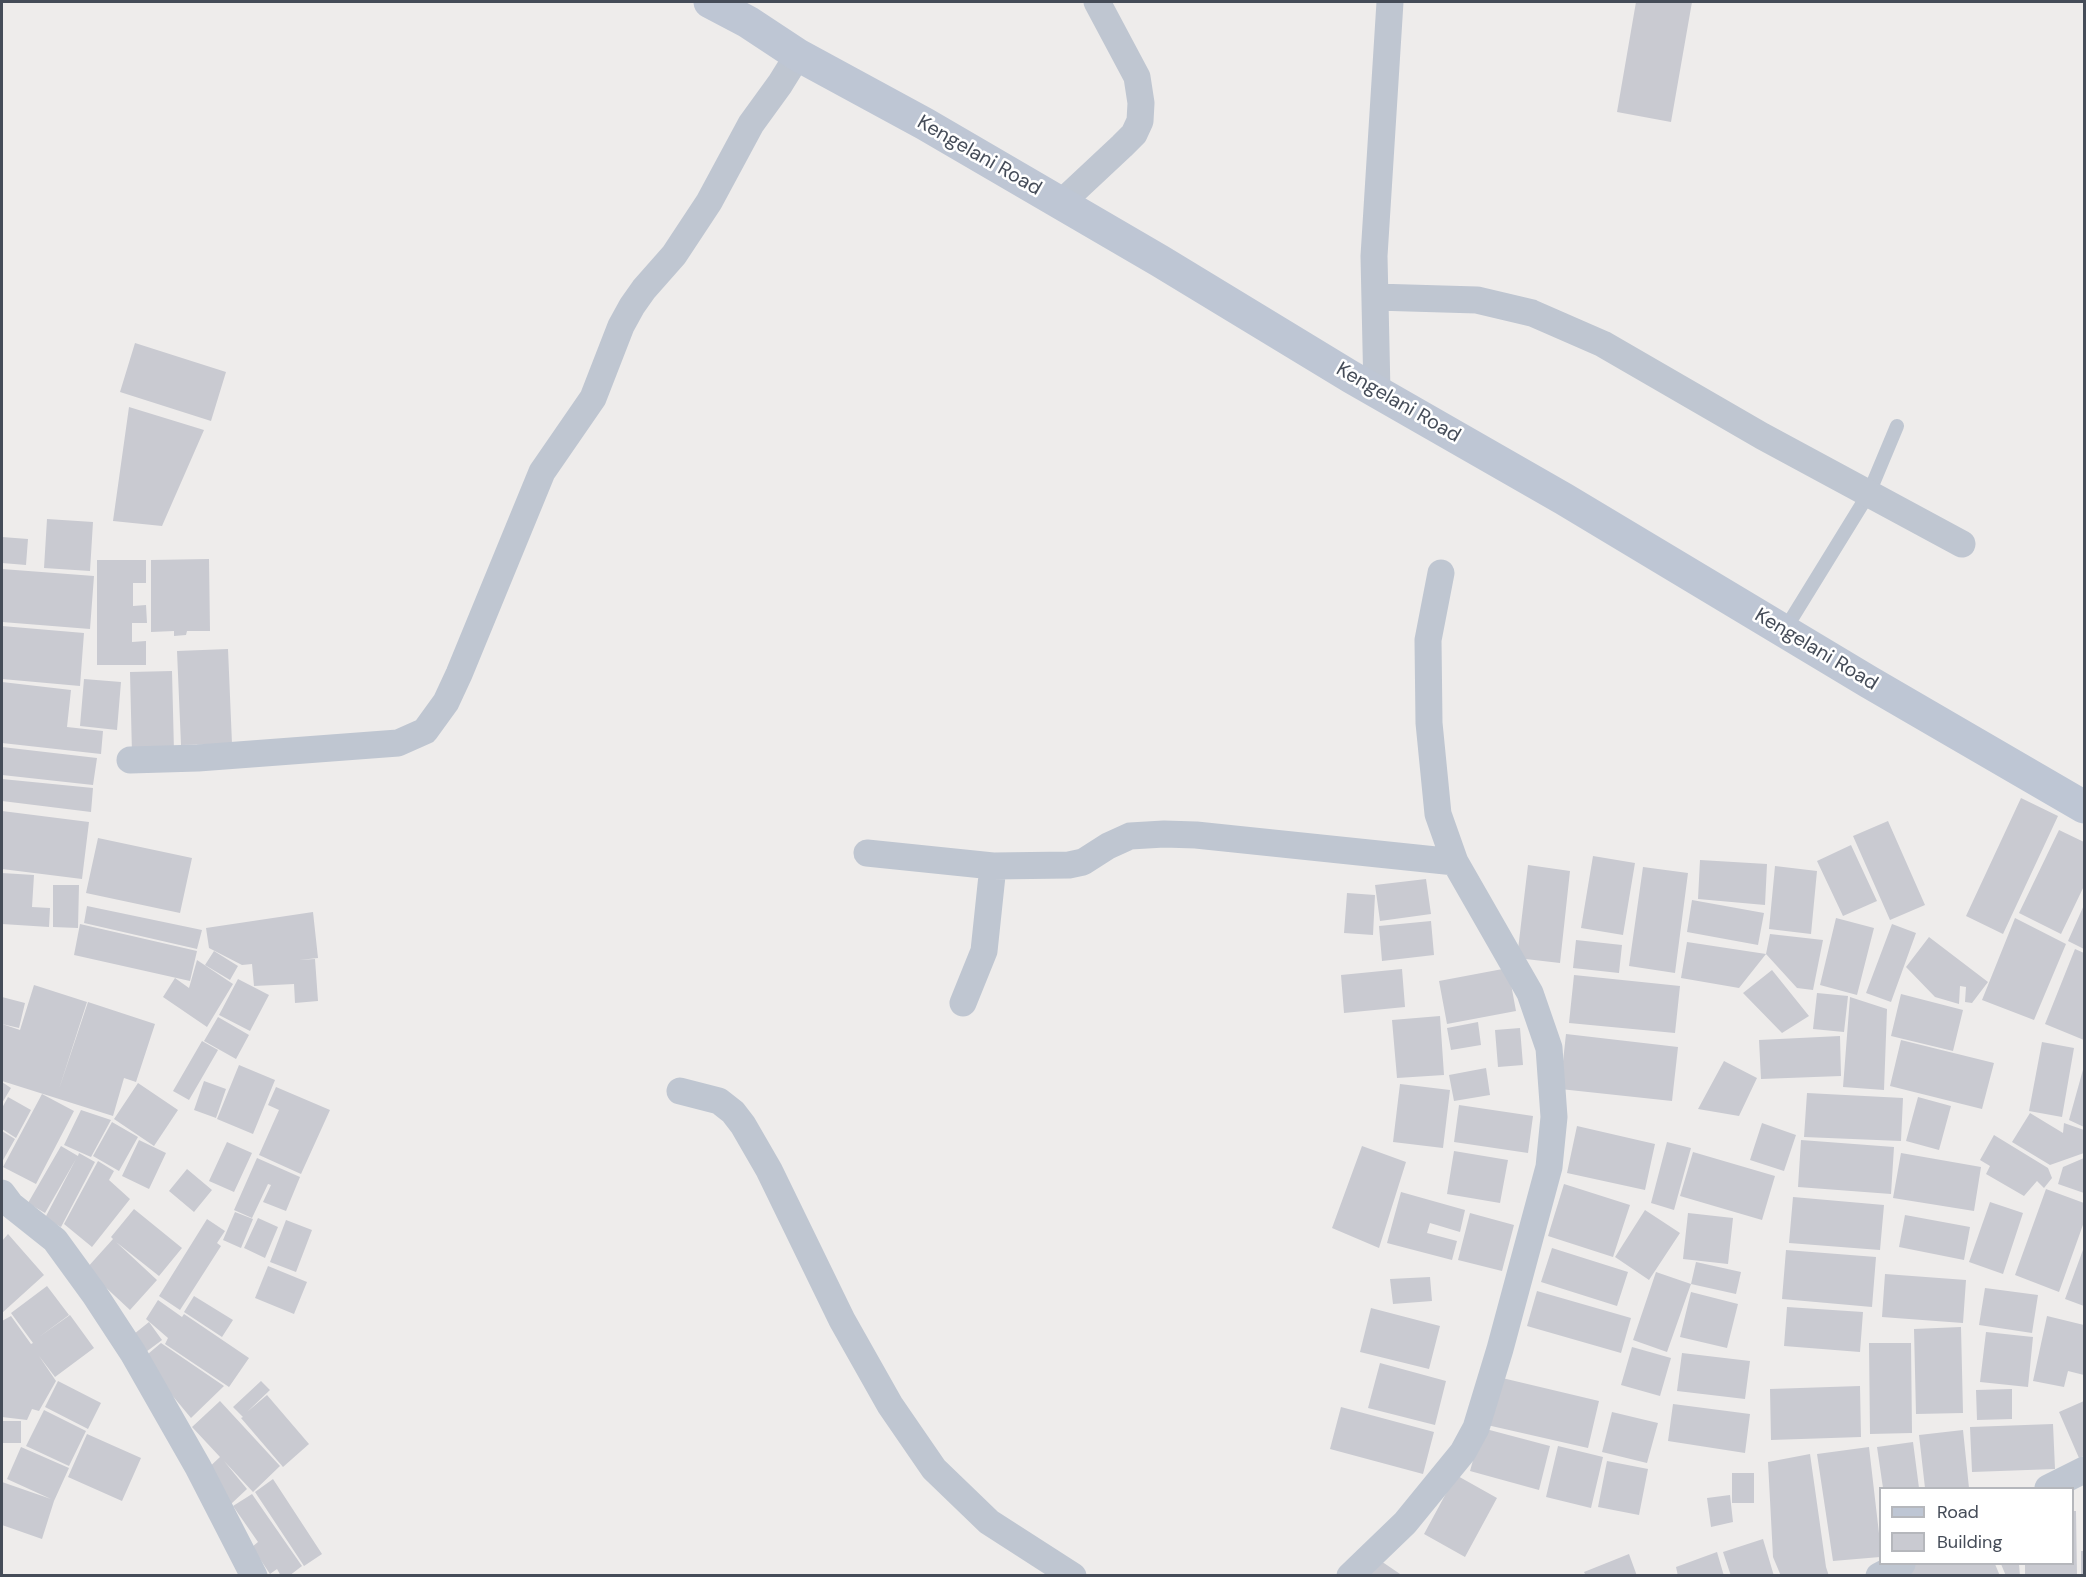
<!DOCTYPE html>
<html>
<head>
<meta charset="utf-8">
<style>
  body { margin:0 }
  #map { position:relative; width:2086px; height:1577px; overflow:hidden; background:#eeeceb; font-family:"DM Sans",sans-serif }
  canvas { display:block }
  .frame { position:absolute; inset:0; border:3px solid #454c58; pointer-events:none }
  .legend { position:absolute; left:1879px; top:1487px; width:195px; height:78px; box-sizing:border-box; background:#fff; border:2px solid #b5b7bc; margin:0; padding:8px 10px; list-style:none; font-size:18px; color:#454c58 }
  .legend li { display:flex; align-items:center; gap:12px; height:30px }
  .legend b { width:30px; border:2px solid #b5b7bc }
</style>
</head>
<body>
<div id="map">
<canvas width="2086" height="1577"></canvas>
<div class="frame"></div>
<ul class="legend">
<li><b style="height:8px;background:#bec6d4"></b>Road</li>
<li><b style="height:16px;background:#c9cad1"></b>Building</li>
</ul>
</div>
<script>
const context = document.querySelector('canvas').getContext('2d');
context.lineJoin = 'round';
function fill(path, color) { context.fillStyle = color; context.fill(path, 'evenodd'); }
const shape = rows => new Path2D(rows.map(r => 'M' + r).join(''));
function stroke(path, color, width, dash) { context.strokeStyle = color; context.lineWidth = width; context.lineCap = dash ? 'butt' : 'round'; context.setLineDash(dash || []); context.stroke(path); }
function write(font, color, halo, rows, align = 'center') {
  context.font = font + ' "DM Sans",sans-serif'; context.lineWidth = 5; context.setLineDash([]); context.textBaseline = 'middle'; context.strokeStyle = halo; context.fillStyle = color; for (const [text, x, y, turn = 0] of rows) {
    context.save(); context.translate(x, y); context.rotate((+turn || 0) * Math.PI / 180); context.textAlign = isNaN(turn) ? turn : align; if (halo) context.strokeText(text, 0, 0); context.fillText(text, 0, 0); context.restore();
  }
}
fill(shape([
  [1636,2,1692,2,1671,122,1617,112],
  [135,343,226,372,211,421,120,392],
  [129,407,204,430,162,526,113,521],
  [47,519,93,522,90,571,44,568],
  [2,537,28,539,26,565,2,563],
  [209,559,210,631,187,631,186,635,174,636,174,631,151,632,151,560],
  [97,560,146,560,146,583,133,583,133,606,146,605,147,623,132,623,132,642,146,641,146,665,97,665],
  [2,569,94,576,90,629,2,622],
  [2,626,84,633,80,686,2,679],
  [228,649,232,744,181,745,177,651],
  [172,671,174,752,132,754,130,672],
  [84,679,121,682,117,730,80,726],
  [2,682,71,690,67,727,103,731,101,754,2,743],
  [2,747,97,758,93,785,2,775],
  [2,779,93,788,91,812,2,801],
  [2021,798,2058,816,2003,934,1966,916],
  [2,811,89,822,82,879,2,869],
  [1888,821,1925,905,1890,920,1853,836],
  [2059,830,2084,842,2084,886,2061,934,2019,913],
  [98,838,192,858,180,913,86,893],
  [1851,845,1877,901,1843,916,1817,861],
  [1593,856,1635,863,1623,935,1581,928],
  [1700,860,1767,864,1765,905,1698,899],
  [1528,865,1570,871,1560,963,1517,958],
  [1775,866,1817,871,1811,934,1769,929],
  [1643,867,1688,873,1675,973,1629,966],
  [2,873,34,875,32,907,50,908,49,927,2,924],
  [1426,879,1431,914,1380,921,1375,885],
  [53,885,79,885,78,928,53,927],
  [1347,893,1375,895,1373,935,1344,933],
  [1692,900,1764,913,1758,945,1687,932],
  [2084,905,2084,949,2068,941],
  [87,906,202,930,197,949,84,923],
  [313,912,318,958,299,960,315,959,318,1001,295,1003,294,984,254,986,252,964,242,965,209,948,206,928],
  [1836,918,1874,928,1857,995,1820,985],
  [2015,918,2066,944,2034,1020,1982,1000],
  [1431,921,1434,955,1382,961,1379,926],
  [80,924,197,951,190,981,74,955],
  [1892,924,1916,933,1891,1002,1866,993],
  [1770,934,1823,940,1813,990,1797,988,1766,954],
  [1929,937,1988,982,1972,1003,1965,1002,1966,987,1960,986,1959,1004,1935,997,1906,967],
  [1576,940,1622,945,1619,973,1573,968],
  [1687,942,1766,954,1739,988,1681,978],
  [2075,949,2084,953,2084,1040,2045,1024],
  [214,951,238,966,230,980,205,965],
  [197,960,233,984,207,1027,163,997,175,978,189,988],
  [1508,968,1516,1011,1447,1024,1439,981],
  [1402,969,1405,1007,1344,1013,1341,975],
  [1772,970,1809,1016,1782,1033,1743,993],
  [1574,975,1680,986,1675,1033,1569,1023],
  [238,979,269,995,250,1031,219,1015],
  [34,985,87,1002,59,1089,88,1002,155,1024,136,1082,124,1078,113,1116,2,1081,2,1024,20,1030],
  [1817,993,1848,996,1844,1032,1813,1029],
  [1901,994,1963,1010,1953,1051,1891,1036],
  [2,997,25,1003,19,1028,2,1024],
  [1850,997,1887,1009,1884,1090,1843,1087],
  [1440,1016,1444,1075,1397,1078,1392,1020],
  [218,1017,249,1035,236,1059,204,1041],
  [1478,1022,1481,1045,1451,1050,1447,1028],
  [1520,1028,1523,1065,1498,1067,1495,1030],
  [1566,1034,1678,1047,1672,1101,1560,1089],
  [1840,1036,1841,1076,1761,1079,1759,1040],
  [1901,1040,1994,1063,1982,1109,1890,1086],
  [202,1041,218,1050,189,1100,173,1091],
  [2042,1042,2074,1048,2062,1117,2029,1111],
  [1724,1061,1757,1078,1739,1116,1698,1109],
  [239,1065,275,1080,253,1134,217,1119],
  [2084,1066,2084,1127,2069,1120],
  [1486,1068,1490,1095,1454,1101,1449,1075],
  [204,1081,226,1089,216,1118,194,1110],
  [2,1082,11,1088,2,1103],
  [138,1083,178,1110,154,1146,114,1119],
  [1400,1084,1450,1090,1443,1148,1393,1142],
  [276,1087,330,1110,301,1174,259,1155,279,1110,268,1105],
  [1807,1093,1903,1098,1901,1141,1804,1137],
  [42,1094,74,1111,36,1184,3,1167],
  [8,1097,31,1110,16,1138,2,1129,2,1108],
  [1918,1097,1951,1106,1939,1150,1906,1141],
  [1459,1105,1533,1116,1528,1153,1454,1142],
  [81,1110,111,1120,91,1157,64,1145],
  [2030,1113,2063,1133,2064,1123,2084,1130,2084,1153,2050,1165,2012,1142],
  [112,1122,138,1137,119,1171,93,1156],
  [1762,1123,1796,1135,1784,1171,1750,1160],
  [1577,1126,1655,1144,1645,1190,1567,1173],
  [2,1131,15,1139,2,1162],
  [1994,1135,2048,1168,2052,1178,2044,1188,2037,1181,2024,1196,1986,1174,1990,1166,1980,1160],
  [139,1140,166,1153,149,1189,122,1176],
  [1801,1140,1894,1147,1891,1194,1798,1187],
  [227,1142,252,1153,234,1192,209,1181],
  [1667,1142,1691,1148,1674,1210,1651,1203],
  [61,1146,78,1156,79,1153,95,1162,61,1227,45,1218,76,1159,45,1213,28,1203],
  [1362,1146,1406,1162,1379,1248,1332,1228],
  [1454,1151,1508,1160,1500,1203,1447,1194],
  [1693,1152,1775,1176,1762,1220,1680,1196],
  [1901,1153,1981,1167,1974,1211,1893,1198],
  [257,1158,300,1177,286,1211,263,1202,271,1185,268,1184,252,1218,234,1210],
  [2084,1158,2084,1193,2058,1184,2063,1167],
  [98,1161,114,1171,109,1180,130,1199,92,1247,64,1224],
  [187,1169,212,1190,194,1212,169,1191],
  [1564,1184,1630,1205,1613,1257,1548,1236],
  [2046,1189,2084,1203,2084,1222,2059,1292,2015,1275],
  [1401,1192,1465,1210,1460,1232,1430,1223,1427,1233,1457,1241,1452,1260,1387,1243],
  [1793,1197,1884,1205,1880,1250,1789,1243],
  [1990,1202,2023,1213,2003,1274,1969,1262],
  [134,1209,182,1248,159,1276,116,1242,157,1280,130,1310,86,1269,113,1239,111,1237],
  [1645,1210,1680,1233,1649,1280,1615,1257],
  [235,1212,253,1219,241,1248,223,1240],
  [1470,1213,1514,1225,1502,1271,1458,1260],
  [1688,1213,1733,1218,1728,1264,1683,1259],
  [1905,1215,1970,1227,1964,1260,1899,1247],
  [258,1218,278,1227,265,1258,244,1248],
  [207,1219,225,1231,217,1243,221,1246,180,1310,159,1296],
  [286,1220,312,1230,296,1272,270,1262],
  [8,1234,44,1275,2,1313,2,1241],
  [2084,1247,2084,1306,2065,1299],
  [1552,1248,1628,1272,1617,1306,1541,1282],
  [1786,1250,1876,1257,1872,1307,1782,1299],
  [1696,1262,1741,1272,1736,1294,1691,1284],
  [268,1266,307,1282,294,1314,255,1298],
  [1656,1272,1691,1284,1667,1352,1633,1340],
  [1885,1274,1966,1280,1963,1323,1882,1317],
  [1430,1277,1432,1301,1393,1304,1390,1279],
  [47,1286,69,1315,39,1337,70,1315,94,1348,55,1377,39,1356,56,1381,39,1411,32,1409,27,1420,2,1417,2,1321,11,1316,31,1344,33,1343,11,1313],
  [1985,1288,2038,1295,2032,1333,1979,1325],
  [1537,1291,1631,1318,1621,1353,1527,1326],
  [1691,1292,1738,1304,1727,1348,1680,1337],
  [194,1296,233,1320,222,1337,184,1312],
  [158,1300,182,1317,184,1314,249,1358,229,1387,165,1344,168,1338,146,1319],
  [1787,1307,1863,1312,1860,1352,1784,1346],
  [1371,1308,1440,1326,1429,1369,1360,1352],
  [2047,1316,2084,1325,2084,1375,2068,1371,2064,1387,2033,1381],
  [149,1322,162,1340,146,1352,134,1334],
  [1961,1327,1963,1413,1916,1414,1914,1329],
  [1986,1332,2033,1337,2028,1387,1980,1382],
  [161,1343,224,1386,191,1418,142,1359],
  [1869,1343,1911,1343,1912,1433,1870,1434],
  [1632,1347,1671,1358,1660,1396,1621,1385],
  [1682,1353,1750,1361,1745,1399,1677,1391],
  [1380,1363,1446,1381,1435,1425,1368,1408],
  [1498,1377,1599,1401,1588,1448,1487,1425],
  [58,1381,101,1403,88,1429,45,1407],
  [261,1381,270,1390,247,1412,267,1395,309,1444,283,1467,241,1418,243,1417,233,1407],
  [1860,1386,1861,1437,1771,1440,1770,1389],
  [2012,1389,2012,1419,1977,1420,1976,1390],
  [220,1401,280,1466,253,1492,224,1461,247,1489,231,1504,204,1472,220,1457,192,1427],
  [2084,1401,2084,1456,2079,1458,2059,1412],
  [1673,1404,1750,1414,1745,1453,1668,1441],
  [1341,1407,1434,1432,1423,1474,1330,1449],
  [44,1410,86,1431,69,1466,26,1446],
  [1612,1412,1658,1423,1647,1463,1602,1452],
  [2,1421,21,1421,21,1443,2,1443],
  [2053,1424,2055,1469,1972,1472,1970,1427],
  [1482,1428,1550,1446,1539,1490,1470,1471],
  [1963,1430,1969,1488,1925,1488,1919,1435],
  [87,1434,141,1458,122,1501,68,1477],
  [1913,1442,1919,1488,1883,1488,1877,1447],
  [1558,1446,1603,1457,1591,1508,1546,1497],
  [21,1447,69,1468,54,1501,42,1539,2,1525,2,1482,51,1499,7,1479],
  [1869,1447,1880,1542,1880,1557,1833,1561,1817,1454],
  [1810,1454,1826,1567,1829,1576,1781,1576,1773,1557,1768,1462],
  [1607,1461,1648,1469,1639,1515,1598,1507],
  [1732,1473,1754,1473,1754,1503,1732,1503],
  [1456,1475,1497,1498,1465,1557,1424,1534],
  [273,1479,322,1554,304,1566,255,1492],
  [252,1494,302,1566,289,1576,281,1576,277,1569,270,1574,252,1547,258,1542,233,1506],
  [1730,1495,1733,1522,1711,1527,1707,1498],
  [2072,1511,2076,1511,2077,1576,2025,1576,2025,1564,2072,1564],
  [1763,1539,1774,1576,1731,1576,1723,1552],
  [2081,1551,2084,1551,2084,1576,2081,1576],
  [1717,1552,1724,1576,1678,1576,1676,1567],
  [1629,1554,1637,1576,1586,1576,1584,1572],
  [1378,1559,1403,1576,1368,1576],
  [1915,1564,1995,1564,2000,1576,1910,1576,1906,1568],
  [2001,1564,2019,1564,2020,1576,2006,1576]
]), '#c9cad1');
stroke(shape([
  [1784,631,1869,493,1897,426]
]), '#bfc6d1', 14);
stroke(shape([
  [1060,204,1122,146,1134,134,1140,121,1141,103,1137,77,1097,2],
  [1375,297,1477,300,1532,313,1603,344,1762,436,1962,544],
  [1377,392,1374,256,1390,2],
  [130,760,198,758,398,743,425,731,446,702,459,674,542,472,593,398,621,326,632,306,644,289,674,255,709,202,751,124,780,84,798,55],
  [867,853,993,866,1069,865,1083,862,1108,846,1130,836,1164,834,1196,835,1455,862],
  [963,1003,984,951,993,866],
  [680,1091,719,1101,733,1112,743,1125,769,1170,842,1320,890,1405,934,1469,989,1522,1073,1576],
  [2,1193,11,1205,55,1240,95,1295,133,1353,198,1467,254,1576],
  [2048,1488,2084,1470],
  [1350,1576,1405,1523,1463,1452,1476,1428,1500,1349,1549,1167,1554,1117,1549,1048,1530,993,1455,862,1438,814,1429,723,1428,640,1441,573],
  [1879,1576,1902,1564]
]), '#bfc6d1', 27);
stroke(shape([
  [710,2,748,22,798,55,925,124,1160,261,1351,377,1564,499,1869,682,2084,807]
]), '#bec6d4', 33);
write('20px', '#454c58', '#fff', [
  ["Kengelani Road",979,156,30],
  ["Kengelani Road",1398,403,30],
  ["Kengelani Road",1816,650,31]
]);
</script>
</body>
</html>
